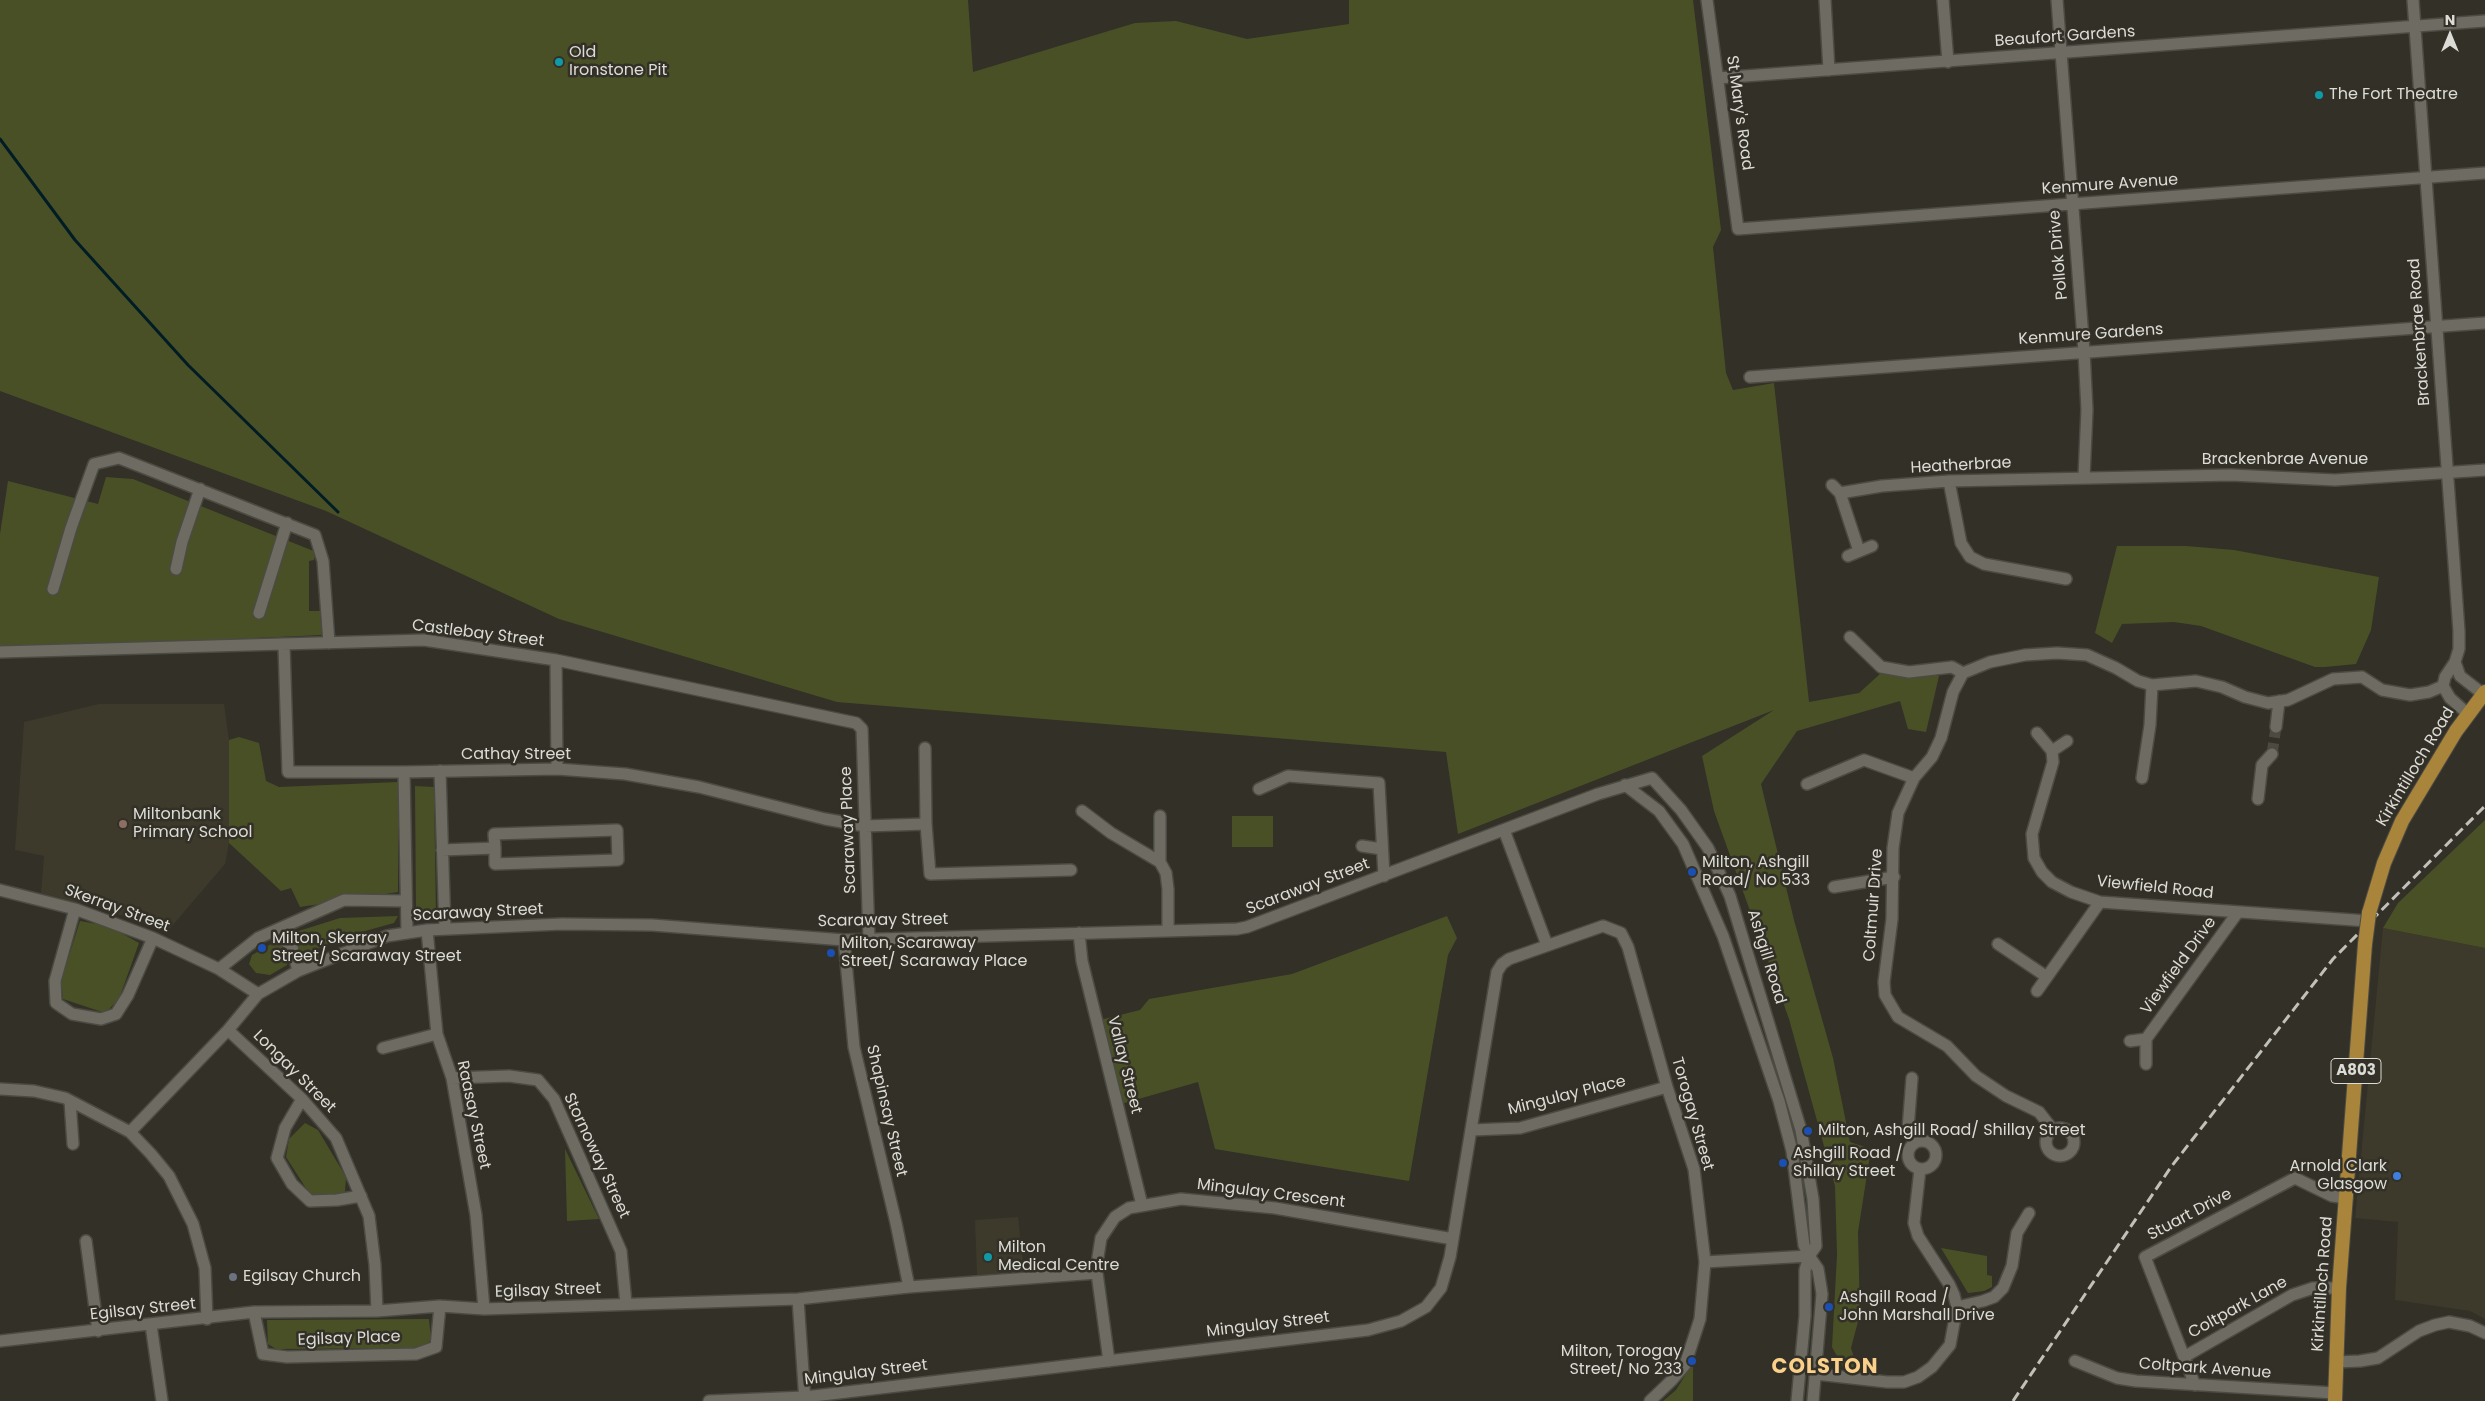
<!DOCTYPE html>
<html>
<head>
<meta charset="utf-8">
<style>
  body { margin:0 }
  #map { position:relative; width:2485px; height:1401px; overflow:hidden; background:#323027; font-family:Poppins,sans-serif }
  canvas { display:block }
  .north { position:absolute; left:2425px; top:10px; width:50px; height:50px; -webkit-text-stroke:4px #323027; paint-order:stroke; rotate:0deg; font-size:14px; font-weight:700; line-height:20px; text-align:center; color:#dcdbd5 }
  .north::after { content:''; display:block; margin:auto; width:18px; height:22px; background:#dcdbd5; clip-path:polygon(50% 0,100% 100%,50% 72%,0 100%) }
</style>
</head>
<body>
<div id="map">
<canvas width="2485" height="1401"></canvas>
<div class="north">N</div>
</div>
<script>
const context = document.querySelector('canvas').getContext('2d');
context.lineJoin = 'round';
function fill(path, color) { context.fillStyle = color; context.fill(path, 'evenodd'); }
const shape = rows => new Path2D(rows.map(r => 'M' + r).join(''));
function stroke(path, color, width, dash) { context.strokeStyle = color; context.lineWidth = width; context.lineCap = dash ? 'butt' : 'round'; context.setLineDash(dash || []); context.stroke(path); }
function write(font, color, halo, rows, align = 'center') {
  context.font = font + ' Poppins,sans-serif'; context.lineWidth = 5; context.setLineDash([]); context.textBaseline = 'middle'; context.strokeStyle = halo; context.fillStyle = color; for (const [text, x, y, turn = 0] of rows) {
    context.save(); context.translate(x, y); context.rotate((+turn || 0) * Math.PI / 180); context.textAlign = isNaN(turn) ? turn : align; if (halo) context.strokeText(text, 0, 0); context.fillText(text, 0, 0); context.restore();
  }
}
fill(shape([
  [99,704,224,704,229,740,229,843,225,864,167,932,104,909,41,893,44,856,15,850,24,722],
  [2383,928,2485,948,2485,1319,2470,1311,2395,1300,2398,1222,2355,1218],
  [1018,1217,1024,1271,977,1275,975,1220]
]), '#3d3a2b');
fill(shape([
  [0,0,968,0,973,72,1135,23,1176,21,1247,39,1349,24,1349,0,1693,0,1721,230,1713,247,1726,373,1733,390,1774,383,1809,702,1859,693,1881,673,1939,676,1926,732,1908,729,1900,701,1797,731,1761,784,1794,920,1833,1058,1850,1142,1871,1149,1858,1232,1860,1314,1851,1348,1859,1373,1845,1371,1832,1347,1837,1255,1835,1186,1789,1019,1714,811,1702,756,1774,710,1458,834,1446,752,837,702,559,619,326,511,0,391],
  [106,477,133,479,316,552,314,560,309,561,309,611,320,611,322,635,78,646,0,647,0,534,8,481,98,504],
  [2117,546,2186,546,2234,550,2379,577,2371,630,2356,664,2325,667,2315,667,2201,626,2174,622,2122,624,2112,643,2095,633],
  [239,737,259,743,266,781,279,787,398,782,398,892,300,907,291,888,281,891,229,843,229,740],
  [415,786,434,787,436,915,416,914],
  [1232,816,1273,816,1273,847,1232,847],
  [2485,820,2485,948,2383,928,2398,903],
  [398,916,394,923,347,936,299,957,299,943,286,935,340,918],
  [1447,916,1457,938,1448,955,1409,1181,1215,1149,1198,1082,1121,1104,1100,1020,1140,1010,1149,999,1292,974],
  [80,921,109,926,139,943,119,999,105,1013,63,999,61,981],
  [273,943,283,946,291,954,287,965,270,975,256,973,249,964,252,955],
  [305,1123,318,1130,346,1177,345,1192,333,1196,311,1196,286,1157,289,1139],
  [565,1149,599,1219,567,1221],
  [1941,1248,1987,1256,1987,1275,1992,1276,1992,1287,1984,1291,1968,1293],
  [429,1319,431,1340,423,1348,276,1349,268,1344,267,1320],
  [1693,1363,1693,1401,1663,1401,1676,1390]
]), '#4a5026');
stroke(shape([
  [0,139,75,240,188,365,338,512]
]), '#001c24', 3);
stroke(shape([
  [2272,754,2276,727]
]), '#4c4a41', 11, [11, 5.5]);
const minor = shape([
  [1707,0,1738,229,2485,173],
  [1825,0,1829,70],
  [1943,0,1948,62],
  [2057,0,2084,351,2087,410,2084,477],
  [2413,0,2459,631,2459,649,2455,662,2445,677,2443,686,2450,698,2468,714],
  [1718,78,2485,21],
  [1750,377,2485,323],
  [1949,481,1961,543,1970,557,1984,564,2066,579],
  [1832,485,1840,493,1859,551],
  [1840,493,1882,486,1949,481,2231,475,2335,480,2485,470],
  [1848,556,1872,546],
  [176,569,182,542,200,489],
  [53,589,71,528,94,464,119,458,315,535,323,561,329,643],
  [259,613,287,523],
  [1850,637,1881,667,1909,672,1952,667,1963,673],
  [284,645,288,772,404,772,557,769,625,774,699,787,825,819,865,826,926,824,930,874,1071,870],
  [0,652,424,640,556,660,856,723,862,729,869,938],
  [556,660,557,769],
  [2455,662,2460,676,2483,694],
  [1963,673,1953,692,1941,738,1932,757,1914,778,1898,813,1893,848,1892,919,1884,982,1885,995,1898,1017,1947,1046,1976,1076,2006,1096,2039,1112,2053,1130],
  [1963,673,1990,662,2025,655,2057,653,2087,655,2116,668,2138,681,2152,685,2196,681,2222,687,2245,697,2268,703,2288,700,2333,679,2362,677,2382,690,2410,695,2429,692,2443,686],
  [2276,727,2279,701],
  [2037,733,2052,751,2053,762,2032,834,2034,858,2042,872,2052,882,2071,892,2100,902,2368,921],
  [925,748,926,824],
  [2052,751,2067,741],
  [440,771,445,929],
  [404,772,407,933],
  [2142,778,2150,725,2152,685],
  [1807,784,1864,760,1914,778],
  [1625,785,1659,811,1683,844,1723,936,1779,1101,1792,1151,1804,1245,1809,1256,1818,1269,1822,1294,1813,1401],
  [1259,789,1288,776,1379,783,1384,876],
  [2258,799,2262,765,2272,754],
  [1082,811,1111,833,1160,862,1166,873,1168,889,1168,930],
  [1160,816,1160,862],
  [1504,830,1547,945],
  [1362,846,1382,849],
  [442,850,495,848,494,834,617,830,618,860,495,864,495,848],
  [1834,887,1894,877],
  [0,890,75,909,153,938,219,969,258,994],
  [75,909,55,981,56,1003,72,1014,101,1019,116,1014,128,995,153,938],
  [427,930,437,1034,452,1078,476,1215,484,1309],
  [274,931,292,947,298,971],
  [1079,933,1082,961,1142,1205],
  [844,940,854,1047,896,1223,909,1287],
  [1998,944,2047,977],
  [219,969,258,938,344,900,406,901],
  [2037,991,2100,902],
  [228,1030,302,1099,336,1138,369,1216,375,1265,377,1311],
  [2130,1041,2146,1039],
  [383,1048,437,1034],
  [2146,1064,2146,1039,2238,912],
  [452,1078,509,1076,538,1080,554,1099,621,1251,626,1304],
  [1912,1078,1908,1129,1914,1143],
  [0,1089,34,1091,65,1098,130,1132,151,1154,169,1176,193,1224,205,1268,207,1319],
  [302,1099,285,1128,277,1158,292,1184,310,1201,337,1200,361,1196],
  [70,1101,73,1144],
  '2046 1142a14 14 0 1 1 28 0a14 14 0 1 1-28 0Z',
  [1472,1130,1520,1128,1667,1087],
  [130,1132,228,1030,258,994,298,971,387,936,427,930,562,924,652,925,844,940,1237,929,1247,927,1598,794,1652,778,1681,810,1708,848,1730,896,1801,1130,1813,1199,1816,1246,1809,1256,1805,1270,1805,1316,1797,1401],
  '1908 1155a14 14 0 1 1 28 0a14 14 0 1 1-28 0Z',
  [86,1241,98,1331],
  [1705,1262,1809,1256],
  [798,1299,805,1401],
  [1957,1307,1983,1301,1994,1297,2003,1288,2012,1266,2017,1233,2029,1213],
  [254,1312,263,1354,287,1357,416,1354,436,1347,440,1306],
  [151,1325,162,1401],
  [0,1341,254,1312,377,1311,440,1306,484,1309,798,1299,909,1287,1097,1273],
  [2184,1357,2292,1295,2313,1288,2339,1288],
  [1109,1361,1097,1273,1098,1257,1101,1238,1115,1217,1129,1208,1181,1199,1275,1208,1453,1239],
  [2075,1361,2117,1378,2136,1381,2335,1393],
  [2336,1362,2360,1361,2378,1358,2419,1331,2435,1325,2449,1322,2470,1326,2485,1333],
  [1816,1374,1887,1382,1904,1382,1918,1377,1932,1367,1950,1345,1957,1307,1954,1295,1949,1284,1918,1236,1914,1223,1920,1169],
  [2195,1385,2145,1257,2295,1178,2332,1196,2347,1198],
  [709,1401,805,1397,1368,1330,1401,1321,1426,1307,1441,1288,1450,1257,1497,972,1502,964,1509,959,1603,926,1621,933,1628,947,1667,1087,1694,1169,1705,1262,1700,1319,1685,1365,1672,1380,1650,1401]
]);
const primary = shape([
  [2369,913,2384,863,2402,821,2456,731,2485,692],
  [2335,1401,2339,1288,2365,944]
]);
stroke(minor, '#4c4b43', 14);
stroke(primary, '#4c4b43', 16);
stroke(minor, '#6e6c62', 11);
stroke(primary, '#a9843b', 14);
stroke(shape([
  [2013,1401,2171,1167,2333,959,2485,806]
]), '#c1c0b9', 3, [10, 5]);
const primaryBridge = shape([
  [2365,944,2369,913]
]);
stroke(primaryBridge, '#4c4b43', 16, []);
stroke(primaryBridge, '#a9843b', 14);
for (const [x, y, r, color] of [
  [559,62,5,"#0f9aa8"],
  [2319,95,5,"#0f9aa8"],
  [123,824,5,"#8d6e63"],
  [1692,872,5,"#1a4fb4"],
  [262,948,5,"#1a4fb4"],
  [831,953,5,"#1a4fb4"],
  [1808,1131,5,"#1a4fb4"],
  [1783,1163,5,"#1a4fb4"],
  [2397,1176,5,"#3f7fe0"],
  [988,1257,5,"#0f9aa8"],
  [233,1277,5,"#6b7280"],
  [1829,1307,5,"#1a4fb4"],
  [1692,1361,5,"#1a4fb4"]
]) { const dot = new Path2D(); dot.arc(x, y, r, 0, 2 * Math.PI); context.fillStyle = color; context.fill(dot); stroke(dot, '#323027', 2); }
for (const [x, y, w] of [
  [2356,1071,50]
]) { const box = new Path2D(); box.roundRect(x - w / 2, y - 12.5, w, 25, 4); context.fillStyle = '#323027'; context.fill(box); stroke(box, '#dcdbd5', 1); }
write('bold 15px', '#dcdbd5', null, [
  ["A803",2356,1071]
]);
write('16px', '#dcdbd5', '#323027', [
  ["Beaufort Gardens",2065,37,-4],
  ["St Mary's Road",1739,113,82],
  ["Kenmure Avenue",2110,185,-4],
  ["Pollok Drive",2059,255,-95],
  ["Brackenbrae Road",2420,332,-94],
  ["Kenmure Gardens",2091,335,-4],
  ["Brackenbrae Avenue",2285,460],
  ["Heatherbrae",1961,466,-3],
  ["Castlebay Street",478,634,7],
  ["Cathay Street",516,755],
  ["Kirkintilloch Road",2416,767,-59],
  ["Scaraway Place",849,830,-92],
  ["Scaraway Street",1308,887,-21],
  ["Viewfield Road",2155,888,6],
  ["Coltmuir Drive",1874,905,-86],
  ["Skerray Street",117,909,20],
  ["Scaraway Street",478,913,-3],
  ["Scaraway Street",883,921,-1],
  ["Ashgill Road",1766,957,73],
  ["Viewfield Drive",2179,966,-54],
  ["Vallay Street",1124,1065,76],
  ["Longay Street",294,1072,45],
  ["Mingulay Place",1567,1096,-14],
  ["Shapinsay Street",886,1111,77],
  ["Torogay Street",1692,1114,74],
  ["Raasay Street",473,1115,78],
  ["Stornoway Street",596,1156,65],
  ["Mingulay Crescent",1271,1194,7],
  ["Stuart Drive",2190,1215,-28],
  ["Kirkintilloch Road",2323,1284,-86],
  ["Egilsay Street",548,1291,-2],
  ["Coltpark Lane",2238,1308,-29],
  ["Egilsay Street",143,1310,-6],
  ["Mingulay Street",1268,1325,-7],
  ["Egilsay Place",349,1339,-2],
  ["Coltpark Avenue",2205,1369,4],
  ["Mingulay Street",866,1373,-7]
]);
write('16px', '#dcdbd5', '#323027', [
  ["Old",569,53],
  ["Ironstone Pit",569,71],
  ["The Fort Theatre",2329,95],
  ["Miltonbank",133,815],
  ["Primary School",133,833],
  ["Milton, Ashgill",1702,863],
  ["Road/ No 533",1702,881],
  ["Milton, Skerray",272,939],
  ["Street/ Scaraway Street",272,957],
  ["Milton, Scaraway",841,944],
  ["Street/ Scaraway Place",841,962],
  ["Milton, Ashgill Road/ Shillay Street",1818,1131],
  ["Ashgill Road /",1793,1154],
  ["Shillay Street",1793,1172],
  ["Arnold Clark",2387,1167,"right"],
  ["Glasgow",2387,1185,"right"],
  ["Milton",998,1248],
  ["Medical Centre",998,1266],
  ["Egilsay Church",243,1277],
  ["Ashgill Road /",1839,1298],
  ["John Marshall Drive",1839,1316],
  ["Milton, Torogay",1682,1352,"right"],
  ["Street/ No 233",1682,1370,"right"]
], 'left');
context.letterSpacing = '1px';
write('bold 21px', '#fbd08a', '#323027', [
  ["COLSTON",1825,1368]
]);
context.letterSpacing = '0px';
</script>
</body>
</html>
